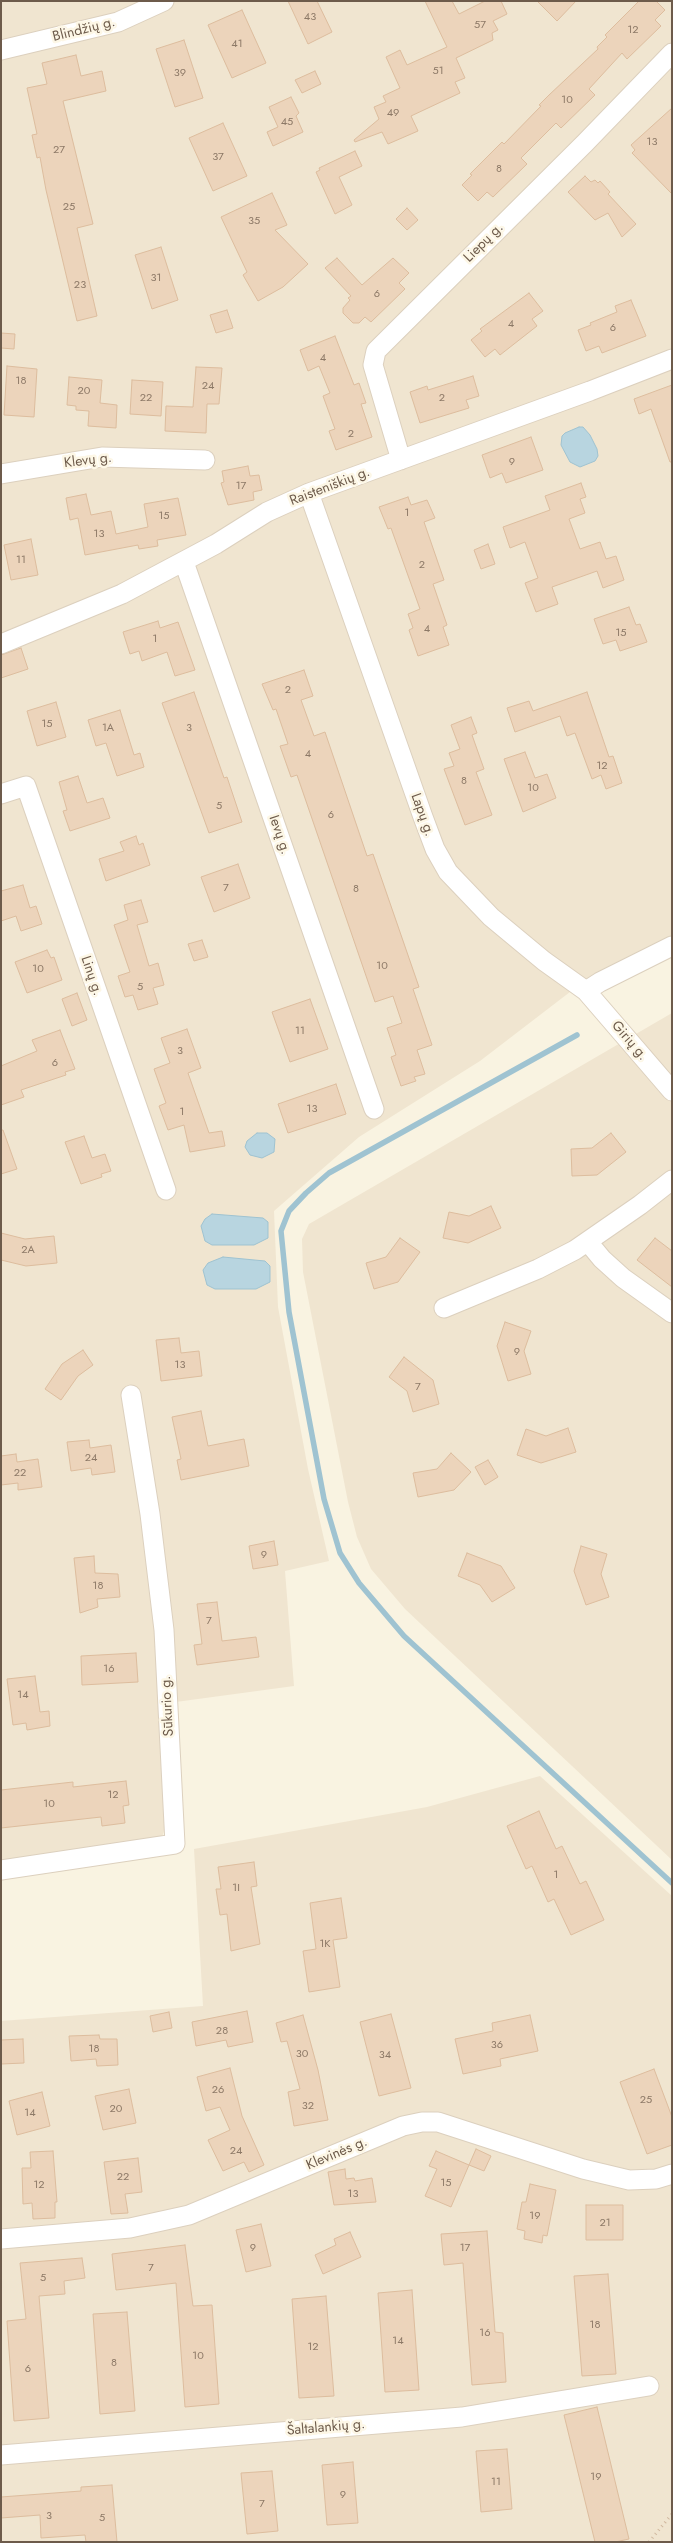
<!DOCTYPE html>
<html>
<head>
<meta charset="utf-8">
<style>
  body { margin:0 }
  #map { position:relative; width:673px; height:2543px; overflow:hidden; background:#f9f3e1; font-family:Jost,sans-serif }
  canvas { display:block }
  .frame { position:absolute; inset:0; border:2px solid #6d5b4b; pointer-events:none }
</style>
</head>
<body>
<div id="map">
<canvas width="673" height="2543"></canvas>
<div class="frame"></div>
</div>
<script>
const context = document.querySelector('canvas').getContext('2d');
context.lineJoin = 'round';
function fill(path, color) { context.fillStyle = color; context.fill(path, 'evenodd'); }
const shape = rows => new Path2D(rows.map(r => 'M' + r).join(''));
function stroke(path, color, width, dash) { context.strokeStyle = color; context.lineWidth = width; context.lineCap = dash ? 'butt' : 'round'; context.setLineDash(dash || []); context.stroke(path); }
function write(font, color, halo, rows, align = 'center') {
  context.font = font + ' Jost,sans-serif'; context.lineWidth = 5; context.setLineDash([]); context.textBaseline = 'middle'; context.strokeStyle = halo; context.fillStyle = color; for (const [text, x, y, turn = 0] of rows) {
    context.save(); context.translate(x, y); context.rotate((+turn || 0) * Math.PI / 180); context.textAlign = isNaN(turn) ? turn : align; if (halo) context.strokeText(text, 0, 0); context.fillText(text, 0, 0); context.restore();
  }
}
fill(shape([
  [1,1,672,1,672,937,583,982,480,1061,359,1137,274,1211,278,1307,308,1469,329,1561,285,1571,294,1686,161,1704,165,1829,161,1839,1,1862],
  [672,1013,672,1860,405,1609,371,1569,357,1537,348,1502,303,1272,302,1239,309,1224],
  [540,1776,672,1896,672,2542,1,2542,1,2021,203,2006,194,1849,427,1807]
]), '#f0e5d0');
const water = shape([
  [579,427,583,427,590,435,597,449,598,456,595,461,580,467,570,462,561,445,562,436,565,433,579,427],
  [257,1133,267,1133,275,1139,274,1152,262,1158,250,1155,245,1147,247,1141,257,1133],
  [212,1214,263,1218,268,1222,268,1238,254,1245,212,1245,205,1241,201,1226,205,1219,212,1214],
  [223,1257,265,1261,270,1266,270,1282,256,1289,215,1289,207,1285,203,1270,208,1263,223,1257]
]);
fill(water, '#b8d5e0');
stroke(water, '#9fc3d1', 1);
stroke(shape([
  [577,1035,329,1173,306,1193,289,1211,281,1231,289,1312,324,1499,340,1553,359,1583,404,1636,672,1883]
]), '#9fc3d1', 5.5);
const building = shape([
  [288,1,317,1,332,32,308,44,288,1],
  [425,1,452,1,459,14,485,1,501,1,507,14,493,21,498,30,492,33,493,40,456,58,465,78,455,82,460,93,411,116,418,131,388,144,382,132,355,142,354,140,379,119,374,107,386,102,383,96,400,88,386,57,400,50,407,65,447,47,425,1],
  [537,1,576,1,557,21,537,1],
  [639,1,656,1,665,10,655,20,661,26,627,59,622,53,589,89,595,95,561,128,556,123,521,158,527,164,493,197,487,192,478,201,462,185,472,175,470,174,502,142,504,144,541,106,539,105,549,95,598,49,597,47,607,37,605,35,639,1],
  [242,10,266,63,232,78,208,25,242,10],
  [184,40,203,98,175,107,156,49,184,40],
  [76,55,81,76,102,71,106,91,63,101,93,224,77,228,97,316,77,321,46,190,40,157,37,158,32,135,37,134,27,88,47,84,42,63,76,55],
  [315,71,321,84,302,93,295,80,315,71],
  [291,97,299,113,296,116,303,132,273,146,267,132,278,127,269,107,291,97],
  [672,108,672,194,632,153,635,150,631,145,672,108],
  [223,123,247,176,213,191,189,138,223,123],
  [355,151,362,166,339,177,352,205,335,214,316,172,320,170,319,168,355,151],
  [585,176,591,182,595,180,598,183,600,181,610,192,608,194,636,224,622,237,608,213,595,220,568,192,585,176],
  [272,193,287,225,275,230,308,264,283,287,258,301,243,275,247,272,221,217,272,193],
  [407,208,418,220,407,230,396,219,407,208],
  [161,247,178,300,152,309,135,255,161,247],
  [337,258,362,285,393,258,409,273,399,283,405,289,371,322,365,317,359,323,353,323,343,313,343,308,350,300,348,298,351,296,325,268,337,258],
  [529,293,543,311,532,319,537,326,500,355,495,349,485,357,471,340,482,331,480,329,529,293],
  [631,300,646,336,602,353,599,346,586,351,578,330,591,325,590,323,617,312,615,306,631,300],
  [227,310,233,328,216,333,210,315,227,310],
  [1,333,15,334,14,349,1,348,1,333],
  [335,336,354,385,359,383,366,403,361,404,372,437,336,450,329,431,335,429,323,396,330,393,319,366,308,371,300,350,335,336],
  [7,366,37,369,34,417,4,415,7,366],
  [196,367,222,368,219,404,207,404,206,433,165,431,166,406,193,407,196,367],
  [473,376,479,396,466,400,469,408,420,423,410,392,427,386,428,390,473,376],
  [69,377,102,380,100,403,117,405,116,428,88,426,89,411,76,410,76,406,67,405,69,377],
  [132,380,163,382,161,416,130,414,132,380],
  [672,385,672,462,670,462,651,409,639,414,634,399,672,385],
  [531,437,543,470,506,483,502,473,490,478,482,455,531,437],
  [248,466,250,476,259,475,262,490,253,492,254,500,228,505,221,483,224,482,222,471,248,466],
  [581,483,586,497,580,499,585,513,569,519,580,549,600,542,606,559,616,556,624,580,603,588,597,571,583,576,552,587,558,604,536,612,525,583,538,578,525,542,510,548,503,527,550,510,545,496,581,483],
  [86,494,91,515,111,511,116,534,148,527,144,504,178,498,186,535,157,540,158,546,139,549,138,545,85,555,78,518,70,520,66,498,86,494],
  [408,497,411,505,427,500,435,518,424,522,444,580,433,584,447,625,443,627,449,645,418,656,409,630,413,628,408,614,420,609,391,528,388,529,379,507,408,497],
  [31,539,38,575,11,580,4,545,31,539],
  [488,544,495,564,481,569,474,550,488,544],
  [629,607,636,625,640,624,647,642,620,651,616,640,603,644,594,619,629,607],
  [158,621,160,628,178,622,195,670,175,676,167,652,142,661,139,651,130,654,123,632,158,621],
  [21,648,28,669,1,678,1,655,21,648],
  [304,670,313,696,301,700,314,736,325,732,367,856,373,854,419,987,413,989,432,1045,417,1050,425,1074,414,1077,416,1081,401,1086,391,1057,396,1055,387,1028,402,1023,393,996,375,1002,297,775,291,777,280,746,288,744,276,709,273,710,262,684,304,670],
  [194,692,224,778,227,777,242,822,209,833,162,703,194,692],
  [587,692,609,757,613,756,622,783,606,789,601,775,592,779,575,733,567,736,560,716,515,732,507,708,529,701,533,711,587,692],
  [56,702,66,737,37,746,27,711,56,702],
  [120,710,134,755,140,753,144,767,117,776,106,743,96,746,88,720,120,710],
  [471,717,477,733,472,735,484,769,476,772,492,815,465,825,444,769,454,766,449,753,460,749,451,725,471,717],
  [525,752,535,778,547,774,556,798,523,812,504,759,525,752],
  [78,776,87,803,103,798,110,818,70,831,63,811,67,810,59,782,78,776],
  [136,836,139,845,143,843,150,865,106,881,99,859,124,851,120,842,136,836],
  [238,864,250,898,214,912,201,877,238,864],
  [23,885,30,908,36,906,42,924,21,931,16,916,1,921,1,891,23,885],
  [141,900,148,922,137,925,149,966,158,963,164,985,153,988,158,1004,138,1010,133,995,125,997,118,976,130,972,114,925,128,920,124,905,141,900],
  [202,940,208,957,194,961,188,944,202,940],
  [47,950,51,958,54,957,62,980,27,993,15,962,47,950],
  [77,993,87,1020,72,1026,62,999,77,993],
  [310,999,328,1049,290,1062,272,1012,310,999],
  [187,1029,201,1068,188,1073,209,1133,222,1131,225,1146,190,1152,184,1125,168,1130,159,1106,166,1103,154,1069,170,1063,161,1038,187,1029],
  [60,1030,75,1069,65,1072,66,1075,21,1090,24,1097,1,1105,1,1066,37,1051,32,1040,60,1030],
  [336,1084,346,1114,288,1133,278,1104,336,1084],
  [1,1130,3,1130,17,1169,1,1174,1,1130],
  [611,1133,626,1152,597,1175,572,1176,571,1149,592,1148,611,1133],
  [84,1136,92,1158,105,1154,111,1171,101,1174,102,1177,81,1184,65,1142,84,1136],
  [491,1206,501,1228,468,1243,443,1238,449,1212,469,1216,491,1206],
  [1,1233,25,1239,54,1236,57,1263,26,1266,1,1260,1,1233],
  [400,1238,420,1252,398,1282,374,1289,366,1263,386,1257,400,1238],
  [655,1238,672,1251,672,1287,637,1260,655,1238],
  [505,1322,531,1331,524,1351,531,1374,508,1381,497,1346,505,1322],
  [179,1338,181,1353,199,1351,202,1376,161,1381,156,1340,179,1338],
  [83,1350,93,1365,78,1376,61,1400,45,1389,62,1364,83,1350],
  [404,1357,433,1380,439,1404,413,1412,407,1391,389,1377,404,1357],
  [201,1411,208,1446,244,1439,249,1466,181,1480,177,1460,181,1459,172,1417,201,1411],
  [568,1428,576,1452,541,1463,517,1455,526,1429,546,1436,568,1428],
  [89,1440,90,1448,111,1445,115,1472,92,1475,91,1468,71,1471,67,1442,89,1440],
  [451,1453,471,1472,454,1490,418,1497,413,1473,437,1469,451,1453],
  [16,1454,17,1462,38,1459,42,1487,18,1490,18,1483,1,1485,1,1456,16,1454],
  [488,1460,498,1477,485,1485,475,1467,488,1460],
  [274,1541,278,1565,253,1569,249,1546,274,1541],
  [581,1546,607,1554,601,1574,609,1597,586,1605,574,1571,581,1546],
  [467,1553,501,1566,515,1588,492,1602,480,1585,458,1576,467,1553],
  [94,1556,95,1573,118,1574,120,1597,97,1599,98,1607,80,1613,74,1558,94,1556],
  [217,1602,222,1641,256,1637,259,1657,197,1665,194,1645,202,1644,197,1604,217,1602],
  [136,1653,138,1682,82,1685,81,1656,136,1653],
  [35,1676,40,1712,49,1711,50,1726,27,1730,26,1723,13,1725,7,1679,35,1676],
  [126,1781,129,1805,123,1806,125,1823,102,1826,101,1817,1,1828,1,1790,73,1782,73,1787,126,1781],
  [539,1811,556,1849,562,1846,580,1884,586,1881,604,1920,571,1935,554,1899,548,1902,532,1866,526,1869,507,1826,539,1811],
  [254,1862,257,1886,251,1887,260,1944,231,1951,227,1914,220,1915,216,1889,221,1889,218,1867,254,1862],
  [341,1898,347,1938,333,1940,340,1987,309,1992,303,1951,316,1949,310,1903,341,1898],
  [247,2011,253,2042,228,2047,226,2040,196,2046,192,2022,247,2011],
  [169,2012,172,2028,153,2032,150,2016,169,2012],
  [391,2014,411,2088,379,2096,360,2022,391,2014],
  [303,2015,318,2070,328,2120,294,2126,288,2092,300,2089,287,2041,281,2042,276,2023,303,2015],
  [530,2015,538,2051,500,2059,501,2066,463,2074,455,2039,493,2031,492,2023,530,2015],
  [99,2035,100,2039,117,2039,118,2065,97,2066,96,2059,71,2061,69,2036,99,2035],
  [23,2039,24,2063,1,2064,1,2040,23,2039],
  [230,2068,242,2116,264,2165,249,2172,244,2162,223,2171,208,2140,230,2130,220,2107,206,2111,197,2077,230,2068],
  [654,2069,672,2117,672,2145,647,2154,620,2082,654,2069],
  [129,2089,136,2123,103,2130,95,2096,129,2089],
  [42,2092,50,2126,17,2135,9,2101,42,2092],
  [476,2149,491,2156,484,2171,469,2165,476,2149],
  [53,2151,57,2202,55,2202,55,2218,33,2219,32,2203,23,2204,22,2168,31,2168,30,2152,53,2151],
  [436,2151,469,2165,451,2207,425,2196,437,2169,429,2166,436,2151],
  [138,2158,142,2192,125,2194,128,2213,111,2214,104,2162,138,2158],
  [345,2169,346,2179,354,2178,355,2181,372,2178,376,2202,334,2205,328,2172,345,2169],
  [530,2184,556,2190,547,2236,543,2235,542,2243,524,2239,525,2231,517,2229,522,2202,526,2202,530,2184],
  [586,2205,623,2205,623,2240,586,2240,586,2205],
  [261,2224,271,2266,246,2272,236,2230,261,2224],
  [487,2231,495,2332,503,2333,506,2382,472,2385,463,2263,444,2265,441,2234,487,2231],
  [350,2232,361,2257,323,2274,315,2255,336,2245,334,2239,350,2232],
  [185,2245,193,2306,212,2305,219,2404,185,2407,176,2283,116,2290,112,2254,185,2245],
  [82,2258,85,2278,64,2281,65,2294,39,2296,49,2418,14,2421,7,2321,26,2319,20,2263,82,2258],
  [608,2274,616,2374,582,2376,574,2276,608,2274],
  [412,2290,419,2390,385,2392,378,2293,412,2290],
  [326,2296,334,2396,299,2398,292,2299,326,2296],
  [127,2312,135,2411,100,2414,93,2314,127,2312],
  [597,2407,629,2539,615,2542,595,2542,564,2415,597,2407],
  [507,2449,512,2509,481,2512,476,2451,507,2449],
  [353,2462,358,2523,327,2525,322,2465,353,2462],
  [272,2471,278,2531,247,2534,241,2473,272,2471],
  [112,2485,117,2542,86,2542,85,2535,41,2538,40,2515,1,2518,1,2497,81,2491,81,2487,112,2485]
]);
fill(building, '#ecd4bb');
stroke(building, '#ddbd9e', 1);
const minor = shape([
  [1,50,118,22,164,1],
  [401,460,373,365,376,351,585,143,672,53],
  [1,474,102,457,205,460],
  [309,493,423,817,435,849,448,872,491,917,544,961,586,991,600,982,672,946],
  [184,562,374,1109],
  [1,644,122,594,216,544,267,512,309,493,590,391,672,359],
  [1,794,26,786,166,1190],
  [586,991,672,1091],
  [588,1242,602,1259,623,1278,672,1313],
  [444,1308,538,1269,575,1250,640,1205,672,1180],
  [1,1870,175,1844,164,1630,150,1514,131,1395],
  [1,2239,130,2228,189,2215,403,2126,422,2122,438,2122,583,2169,629,2180,656,2179,672,2174],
  [1,2455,462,2417,649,2386]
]);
stroke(minor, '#dcd0be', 21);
stroke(shape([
  [649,2542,672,2514]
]), '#d0b89f', 3, [1, 4]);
stroke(minor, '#fff', 19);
write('11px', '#8d7967', null, [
  ["43",310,17],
  ["57",480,25],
  ["12",633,30],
  ["41",237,44],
  ["51",438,71],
  ["39",180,73],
  ["10",567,100],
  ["49",393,113],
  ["45",287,122],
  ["13",652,142],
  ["27",59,150],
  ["37",218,157],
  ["8",499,169],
  ["25",69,207],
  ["35",254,221],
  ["31",156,278],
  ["23",80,285],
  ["6",377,294],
  ["4",511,324],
  ["6",613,328],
  ["4",323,358],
  ["18",21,381],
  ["24",208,386],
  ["20",84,391],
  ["22",146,398],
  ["2",442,398],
  ["2",351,434],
  ["9",512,462],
  ["17",241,486],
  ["1",407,513],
  ["15",164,516],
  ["13",99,534],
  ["11",21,560],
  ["2",422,565],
  ["4",427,629],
  ["15",621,633],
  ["1",155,639],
  ["2",288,690],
  ["15",47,724],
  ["1A",108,728],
  ["3",189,728],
  ["4",308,754],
  ["12",602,766],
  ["8",464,781],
  ["10",533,788],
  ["5",219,806],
  ["6",331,815],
  ["7",226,888],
  ["8",356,889],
  ["10",382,966],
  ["10",38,969],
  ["5",140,987],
  ["11",300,1031],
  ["3",180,1051],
  ["6",55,1063],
  ["13",312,1109],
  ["1",182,1112],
  ["2A",28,1250],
  ["9",517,1352],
  ["13",180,1365],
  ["7",418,1387],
  ["24",91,1458],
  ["22",20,1473],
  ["9",264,1555],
  ["18",98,1586],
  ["7",209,1621],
  ["16",109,1669],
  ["14",23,1695],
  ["12",113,1795],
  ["10",49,1804],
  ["1",556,1875],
  ["1I",236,1888],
  ["1K",325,1944],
  ["28",222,2031],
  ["36",497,2045],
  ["18",94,2049],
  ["30",302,2054],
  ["34",385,2055],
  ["26",218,2090],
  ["25",646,2100],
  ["32",308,2106],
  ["20",116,2109],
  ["14",30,2113],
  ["24",236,2151],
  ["22",123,2177],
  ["15",446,2183],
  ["12",39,2185],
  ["13",353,2194],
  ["19",535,2216],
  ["21",605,2223],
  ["9",253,2248],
  ["17",465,2248],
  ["7",151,2268],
  ["5",43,2278],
  ["18",595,2325],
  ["16",485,2333],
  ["14",398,2341],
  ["12",313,2347],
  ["10",198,2356],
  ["8",114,2363],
  ["6",28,2369],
  ["19",596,2477],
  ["11",496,2482],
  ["9",343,2495],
  ["7",262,2504],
  ["3",49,2516],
  ["5",102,2518]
]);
write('14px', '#6d5b4b', '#fdf7e6', [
  ["Blindžių g.",84,30,-14],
  ["Liepų g.",484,243,-45],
  ["Klevų g.",88,461,-7],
  ["Raisteniškių g.",330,487,-21],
  ["Lapų g.",422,815,70],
  ["Ievų g.",279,835,71],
  ["Linų g.",91,976,71],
  ["Girių g.",629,1041,49],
  ["Sūkurio g.",168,1706,-93],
  ["Klevinės g.",337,2154,-23],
  ["Šaltalankių g.",326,2428,-5]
]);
</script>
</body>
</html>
